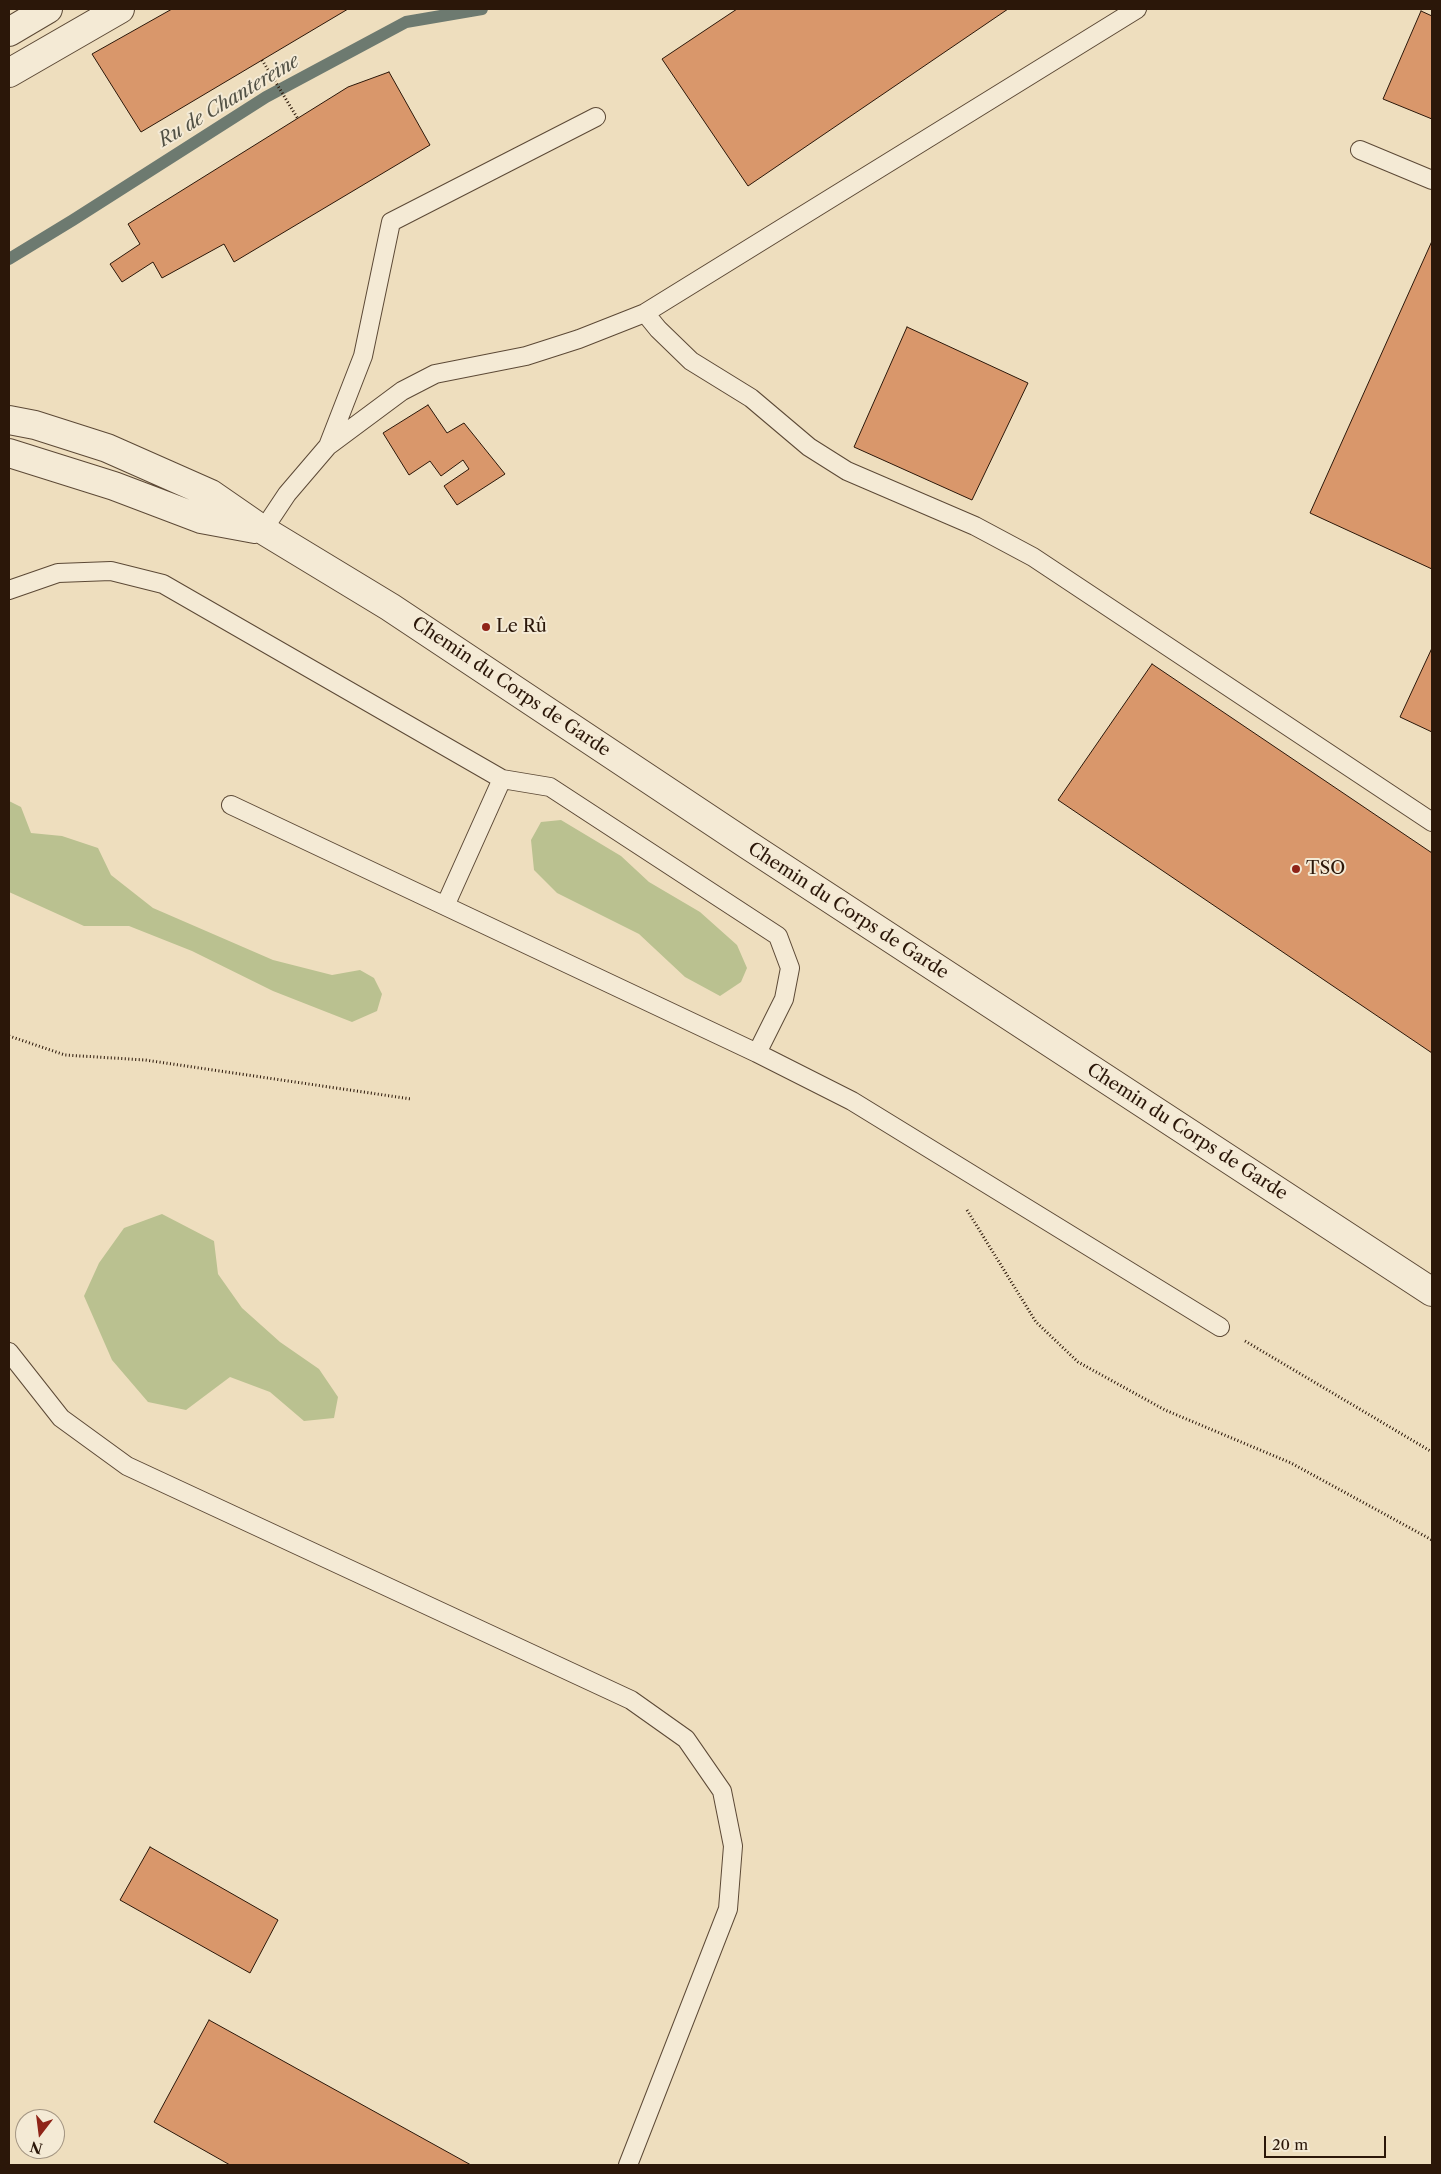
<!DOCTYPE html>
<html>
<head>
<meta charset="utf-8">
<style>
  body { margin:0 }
  #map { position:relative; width:1441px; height:2174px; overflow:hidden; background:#eedebe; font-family:"Libre Caslon Text",serif }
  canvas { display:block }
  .frame { position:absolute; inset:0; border:10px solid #2b1709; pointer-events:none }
  .north { position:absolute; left:15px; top:2109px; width:50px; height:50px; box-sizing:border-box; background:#f4ead5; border:1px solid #a49683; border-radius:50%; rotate:195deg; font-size:14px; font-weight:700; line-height:20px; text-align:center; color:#2b1709 }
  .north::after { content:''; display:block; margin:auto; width:18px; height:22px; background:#8f2418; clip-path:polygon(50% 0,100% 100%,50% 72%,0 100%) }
  .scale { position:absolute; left:1264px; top:2136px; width:122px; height:22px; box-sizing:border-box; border:2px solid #2b1709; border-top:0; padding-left:6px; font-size:15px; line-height:18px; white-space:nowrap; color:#2b1709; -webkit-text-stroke:4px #f4ead5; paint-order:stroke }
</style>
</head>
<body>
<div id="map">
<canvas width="1441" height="2174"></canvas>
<div class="frame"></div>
<div class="north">N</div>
<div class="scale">20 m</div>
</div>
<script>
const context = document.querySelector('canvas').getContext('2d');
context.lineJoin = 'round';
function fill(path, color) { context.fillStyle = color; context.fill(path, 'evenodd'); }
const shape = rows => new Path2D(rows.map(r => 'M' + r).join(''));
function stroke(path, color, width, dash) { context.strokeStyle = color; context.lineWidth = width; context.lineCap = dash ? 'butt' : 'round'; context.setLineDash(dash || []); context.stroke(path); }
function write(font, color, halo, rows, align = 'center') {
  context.font = font + ' "Libre Caslon Text",serif'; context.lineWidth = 4; context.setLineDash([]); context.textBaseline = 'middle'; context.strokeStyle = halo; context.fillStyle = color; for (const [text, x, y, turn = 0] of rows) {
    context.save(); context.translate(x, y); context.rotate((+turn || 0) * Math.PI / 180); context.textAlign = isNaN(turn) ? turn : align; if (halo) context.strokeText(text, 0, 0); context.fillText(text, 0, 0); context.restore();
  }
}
fill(shape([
  [9,801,21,807,31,833,62,836,98,848,111,875,153,908,273,960,332,975,360,970,374,978,382,994,377,1011,352,1022,273,991,192,951,129,926,84,926,9,892],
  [561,820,621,856,649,882,700,912,737,945,747,968,741,982,720,996,685,977,639,934,557,893,534,870,531,840,541,822],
  [162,1214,214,1241,218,1274,242,1308,280,1342,319,1369,338,1397,334,1418,304,1421,270,1392,230,1377,186,1410,148,1402,112,1360,84,1296,99,1263,124,1228]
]), '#bac190');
stroke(shape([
  [9,259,73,220,266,97,406,22,482,9]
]), '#6d7a70', 12);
const building = shape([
  [172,9,348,9,141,132,92,54,172,9],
  [737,9,1008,9,748,186,662,59,737,9],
  [1421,11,1432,16,1432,119,1383,99,1421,11],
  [389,72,430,145,234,262,224,244,162,278,153,262,122,282,110,264,140,244,128,224,348,87,389,72],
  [1432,241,1432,569,1310,513,1432,241],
  [907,327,1028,383,972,500,854,447,907,327],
  [428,405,447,433,464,423,505,474,457,505,444,486,469,469,463,460,441,476,430,461,409,475,383,433,428,405],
  [1432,648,1432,732,1400,717,1432,648],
  [1152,664,1432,853,1432,1053,1058,800,1152,664],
  [150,1847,278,1920,250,1973,120,1900,150,1847],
  [209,2020,471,2165,230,2165,154,2122,209,2020]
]);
fill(building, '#d9976b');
stroke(building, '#2b1709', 1);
const service = shape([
  [1360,150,1432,180],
  [645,313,658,329,691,361,751,398,809,447,847,471,975,526,1033,557,1432,822],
  [328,446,363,356,391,222,596,117],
  [263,530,287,494,328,446,402,391,435,374,526,356,579,339,645,313,1137,9],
  [9,590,58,573,111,571,163,584,502,779,445,906],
  [502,779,550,787,778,936,790,968,784,999,757,1053],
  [231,805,757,1053,852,1101,1220,1327],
  [9,1352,61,1418,127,1466,631,1700,686,1739,722,1791,733,1846,728,1909,628,2165]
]);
const minor = shape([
  [9,32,48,9],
  [9,73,120,9]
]);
const tertiary = shape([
  [9,420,35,425,107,448,211,494,263,530,390,607,748,845,1432,1292],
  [9,453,114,486,201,519,255,529]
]);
stroke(service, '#5c4936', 20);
stroke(minor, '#5c4936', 30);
stroke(tertiary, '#5c4936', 30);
stroke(shape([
  [262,60,298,119],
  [9,1036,65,1055,145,1060,411,1099],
  [967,1210,1036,1322,1078,1362,1165,1410,1291,1463,1432,1540],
  [1245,1341,1432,1452]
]), '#2b1709', 3, [1, 2.5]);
stroke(service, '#f4ead5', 18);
stroke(minor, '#f4ead5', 28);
stroke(tertiary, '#f4ead5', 28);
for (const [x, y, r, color] of [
  [486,627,5,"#8f2418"],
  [1296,869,5,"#8f2418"]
]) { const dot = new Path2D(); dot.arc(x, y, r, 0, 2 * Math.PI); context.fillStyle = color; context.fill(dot); stroke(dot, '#f4ead5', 2); }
write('18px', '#2b1709', '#f4ead5', [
  ["Le Rû",496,627],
  ["TSO",1306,869]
], 'left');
write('18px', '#2b1709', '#f4ead5', [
  ["Chemin du Corps de Garde",511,687,34],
  ["Chemin du Corps de Garde",848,911,33],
  ["Chemin du Corps de Garde",1187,1132,33]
]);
write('italic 19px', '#525145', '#f4ead5', [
  ["Ru de Chantereine",229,101,-31]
]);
</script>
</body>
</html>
